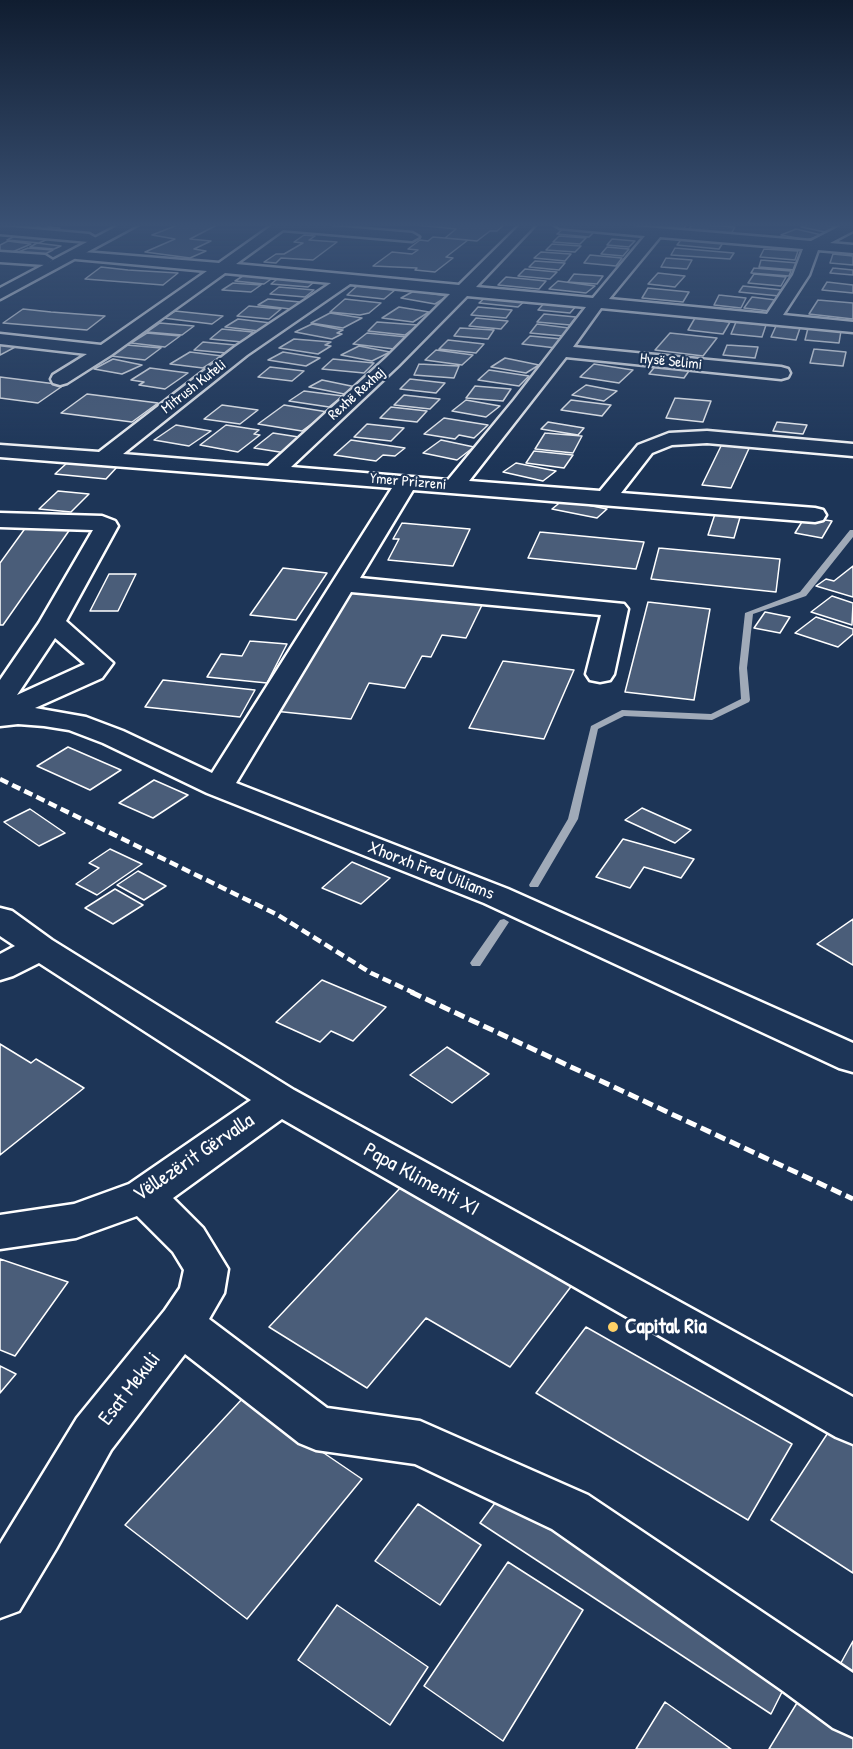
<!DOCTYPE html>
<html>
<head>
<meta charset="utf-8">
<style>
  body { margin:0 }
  canvas { display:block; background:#1d3557 }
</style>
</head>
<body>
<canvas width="853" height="1749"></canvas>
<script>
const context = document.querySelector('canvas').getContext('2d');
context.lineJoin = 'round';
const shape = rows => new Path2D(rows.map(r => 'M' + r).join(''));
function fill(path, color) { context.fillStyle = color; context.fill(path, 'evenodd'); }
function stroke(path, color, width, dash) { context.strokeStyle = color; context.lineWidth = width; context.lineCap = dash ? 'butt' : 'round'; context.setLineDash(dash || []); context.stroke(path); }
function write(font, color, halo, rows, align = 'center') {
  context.font = font + ' "Patrick Hand",sans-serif'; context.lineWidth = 4.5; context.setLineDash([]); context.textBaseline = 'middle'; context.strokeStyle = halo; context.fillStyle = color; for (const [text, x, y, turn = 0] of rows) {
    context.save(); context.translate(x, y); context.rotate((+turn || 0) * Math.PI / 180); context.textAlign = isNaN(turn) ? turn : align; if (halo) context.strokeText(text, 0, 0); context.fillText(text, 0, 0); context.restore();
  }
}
fill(shape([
  [850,530,853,530,853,537,806,596,753,614,747,668,750,700,749,702,712,720,624,716,598,729,578,819,538,887,530,887,529,885,568,819,591,726,622,710,711,714,741,699,739,668,745,613,800,592,850,530],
  [504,919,509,922,480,966,472,966,470,963,472,960,500,920,504,919]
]), '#a0aab8');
const building = shape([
  [44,224,54,224,48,227,60,228,52,232,32,229,44,224],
  [180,224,217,225,190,239,211,241,194,249,206,251,190,258,145,252,175,239,152,235,180,224],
  [418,224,492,224,504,225,497,231,490,231,477,241,445,238,456,229,416,225,418,224],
  [661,224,687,224,682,231,658,229,661,224],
  [692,224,735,227,731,234,688,231,692,224],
  [810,224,819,224,837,227,825,232,801,227,810,224],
  [564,228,595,231,589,237,557,234,564,228],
  [796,229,822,235,807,240,781,235,796,229],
  [19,234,50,238,39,243,7,240,19,234],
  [304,235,315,236,309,240,337,242,313,260,281,258,276,263,264,262,276,254,284,254,303,243,294,242,304,235],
  [559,236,586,238,580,244,553,242,559,236],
  [433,237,468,240,446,257,453,258,435,272,415,270,417,268,373,266,392,252,412,254,418,250,408,249,420,240,428,241,433,237],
  [683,237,724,241,719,249,677,245,683,237],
  [612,239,635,241,629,247,607,245,612,239],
  [8,241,31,244,10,253,0,252,0,245,8,241],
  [37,243,61,246,54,249,30,247,37,243],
  [552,244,581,246,575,252,546,250,552,244],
  [607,247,629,249,623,256,601,254,607,247],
  [28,248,53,250,37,258,11,255,28,248],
  [675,248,734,253,730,259,671,255,675,248],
  [764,249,798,251,795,260,760,257,764,249],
  [541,252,571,254,565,261,534,258,541,252],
  [833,254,853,256,853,265,830,263,833,254],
  [590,255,622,258,616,266,584,263,590,255],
  [666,258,692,260,687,269,661,267,666,258],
  [761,260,798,263,795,270,759,267,761,260],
  [535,261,565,263,559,270,529,267,535,261],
  [101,267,128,270,178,273,163,285,85,279,101,267],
  [754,268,791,271,789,276,751,273,754,268],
  [833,268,853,270,853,275,830,273,833,268],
  [525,269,557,272,550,279,518,276,525,269],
  [658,273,685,276,675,287,648,284,658,273],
  [246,274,274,277,264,284,235,281,246,274],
  [574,274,603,276,597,284,568,282,574,274],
  [754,274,786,277,781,286,748,283,754,274],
  [281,276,318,279,308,287,271,284,281,276],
  [506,277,546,281,539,289,498,285,506,277],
  [558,281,595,286,586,293,549,289,558,281],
  [827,282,853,285,853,293,822,290,827,282],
  [233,283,261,285,251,292,222,290,233,283],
  [357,286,395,290,384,299,347,295,357,286],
  [743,286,782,290,779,296,739,292,743,286],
  [279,287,314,290,305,297,270,294,279,287],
  [648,288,689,292,683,302,642,298,648,288],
  [414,291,448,296,435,304,401,298,414,291],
  [488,295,526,300,518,307,479,303,488,295],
  [719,295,746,298,741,308,714,305,719,295],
  [752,297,776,300,769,311,744,308,752,297],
  [268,299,300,302,290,309,258,305,268,299],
  [345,299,381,303,369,313,360,315,330,312,345,299],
  [818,300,853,303,853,319,809,314,818,300],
  [546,301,578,304,570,313,538,310,546,301],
  [249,306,281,309,269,319,237,316,249,306],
  [399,307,429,312,413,322,382,318,399,307],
  [478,307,512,310,506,318,471,315,478,307],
  [23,309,51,312,105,316,87,330,3,323,23,309],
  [175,311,223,316,212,324,163,318,175,311],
  [330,313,362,318,343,328,311,323,330,313],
  [544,314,576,317,570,325,537,322,544,314],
  [476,318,508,321,501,329,469,326,476,318],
  [695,318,730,322,723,334,688,330,695,318],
  [238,319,271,323,259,331,225,327,238,319],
  [377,322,418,325,405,335,368,331,377,322],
  [736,322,766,325,762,337,731,334,736,322],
  [160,323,194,326,182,335,147,332,160,323],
  [312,324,343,330,337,333,342,334,332,339,295,332,312,324],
  [537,324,569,328,563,336,530,333,537,324],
  [776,326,800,328,796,340,771,337,776,326],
  [460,328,494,330,488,339,454,336,460,328],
  [808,328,841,331,839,343,805,340,808,328],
  [222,329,253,332,242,342,210,339,222,329],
  [147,333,180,336,165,347,131,343,147,333],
  [367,333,407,337,394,349,353,344,367,333],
  [670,333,717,338,703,356,655,350,670,333],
  [530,336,562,339,556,348,522,344,530,336],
  [294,339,331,342,325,345,331,346,318,354,279,348,294,339],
  [448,340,484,344,476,353,439,349,448,340],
  [203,342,235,345,226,353,194,350,203,342],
  [0,343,19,345,0,355,0,343],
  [127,345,161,348,145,360,111,356,127,345],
  [727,345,758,347,755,358,723,355,727,345],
  [359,346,390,352,372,361,341,355,359,346],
  [814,349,846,352,843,366,810,363,814,349],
  [436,350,473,355,462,365,425,360,436,350],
  [190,352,222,356,203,368,170,364,190,352],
  [283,352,320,358,306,366,268,360,283,352],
  [505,358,539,365,526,373,491,367,505,358],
  [113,359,142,365,122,374,94,369,113,359],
  [333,359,374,363,364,373,322,369,333,359],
  [419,364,459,366,454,378,414,375,419,364],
  [594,364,633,370,619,383,580,377,594,364],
  [657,364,691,368,684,378,649,374,657,364],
  [270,367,304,371,292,381,258,377,270,367],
  [150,368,188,373,165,389,139,385,144,382,131,380,150,368],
  [489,370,529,376,519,386,478,380,489,370],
  [0,377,64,385,38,403,0,398,0,377],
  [410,379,445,383,436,393,400,389,410,379],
  [322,380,356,387,344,394,309,387,322,380],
  [586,385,617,391,604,401,572,395,586,385],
  [475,386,511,389,503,401,466,398,475,386],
  [304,391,343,396,329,407,289,401,304,391],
  [87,394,158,403,132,422,61,413,87,394],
  [404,395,440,399,430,409,394,405,404,395],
  [675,398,711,401,703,422,666,418,675,398],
  [466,400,500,406,486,417,452,411,466,400],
  [571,400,611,405,602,416,561,410,571,400],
  [222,405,258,410,240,424,204,419,222,405],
  [284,405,328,412,302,431,258,424,284,405],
  [391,407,427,411,417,422,380,418,391,407],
  [444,418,488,425,474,438,459,435,455,439,424,434,444,418],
  [548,422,584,428,578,435,541,429,548,422],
  [777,422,807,425,803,434,773,431,777,422],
  [367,424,404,428,391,441,354,437,367,424],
  [176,425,211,431,189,446,154,440,176,425],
  [226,425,259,430,254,434,260,435,238,452,200,445,226,425],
  [273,433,305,438,286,453,254,448,273,433],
  [545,433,582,436,573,453,535,449,545,433],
  [351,440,405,448,395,456,383,455,376,461,334,455,351,440],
  [441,440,474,447,457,460,423,453,441,440],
  [722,444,751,444,731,488,702,485,722,444],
  [534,451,573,455,564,468,526,463,534,451],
  [68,462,118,466,106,479,55,474,68,462],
  [516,463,556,471,543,481,503,472,516,463],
  [58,491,89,494,71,512,39,509,58,491],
  [563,500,607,509,597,518,552,509,563,500],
  [716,511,741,514,734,538,708,535,716,511],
  [805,517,832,521,822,538,795,533,805,517],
  [29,523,73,525,3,625,0,625,0,563,29,523],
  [402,523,470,529,453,566,388,560,399,539,393,539,402,523],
  [540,532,644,542,636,569,528,558,540,532],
  [659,548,780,559,776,592,651,579,659,548],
  [853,566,853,597,816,586,826,579,834,581,853,566],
  [283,568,327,573,296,620,250,615,283,568],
  [109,574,136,574,118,611,90,611,109,574],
  [353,588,483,603,466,638,442,635,431,657,422,656,405,688,369,683,351,719,274,711,353,588],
  [832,596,853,603,852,625,811,612,832,596],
  [648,602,710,609,694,700,625,692,648,602],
  [765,612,790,617,780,633,754,628,765,612],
  [816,617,853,629,853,634,838,647,795,633,816,617],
  [250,641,287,644,267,683,207,677,221,654,242,656,250,641],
  [503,661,574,670,544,739,469,728,503,661],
  [163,680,255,690,240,717,145,707,163,680],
  [68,747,121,770,90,790,37,766,68,747],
  [154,780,188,795,153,818,119,803,154,780],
  [642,808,691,830,675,843,625,820,642,808],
  [30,809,65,833,39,846,4,822,30,809],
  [623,839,694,859,681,878,644,867,630,888,596,877,623,839],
  [110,849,142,864,97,895,76,884,99,868,89,863,110,849],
  [352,862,390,878,361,904,322,888,352,862],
  [138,871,166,886,144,900,117,885,138,871],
  [115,889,143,905,113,924,85,908,115,889],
  [853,919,853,965,817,944,853,919],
  [322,980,386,1007,353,1041,331,1031,320,1042,276,1022,322,980],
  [0,1044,31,1063,36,1059,84,1088,0,1155,0,1044],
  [447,1047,489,1074,452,1103,410,1075,447,1047],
  [402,1186,576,1280,510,1367,426,1318,367,1388,269,1327,402,1186],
  [0,1259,68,1282,15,1356,0,1350,0,1259],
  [586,1327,792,1444,748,1520,536,1393,586,1327],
  [0,1366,16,1374,0,1393,0,1366],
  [243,1398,362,1479,247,1619,125,1525,243,1398],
  [833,1425,853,1437,853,1573,771,1520,833,1425],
  [501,1495,788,1680,771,1714,480,1523,501,1495],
  [418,1504,481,1545,440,1605,375,1561,418,1504],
  [508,1562,583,1610,503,1741,424,1686,508,1562],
  [337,1605,428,1667,390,1725,298,1660,337,1605],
  [853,1641,853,1694,832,1679,853,1641],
  [803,1693,853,1730,853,1749,769,1749,803,1693],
  [665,1702,731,1749,636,1749,665,1702]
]);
fill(building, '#4a5d79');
stroke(building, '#fff', 1.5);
const minor = shape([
  [274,224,307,224,412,233,419,237,412,241,283,230,236,264,459,285,521,224,536,224,476,287,593,298,645,236,560,228,553,224,609,224,811,241,844,224,853,224,853,231,830,243,853,245,853,253,818,250,809,275,783,315,853,322,853,332,601,308,573,347,781,367,788,369,790,373,788,377,781,379,566,357,469,481,600,491,638,445,669,433,707,431,853,444,853,456,707,443,672,445,652,453,621,493,815,508,823,510,826,515,823,520,815,522,413,490,360,578,624,604,628,609,614,674,610,680,600,682,590,680,586,674,601,615,351,592,236,783,508,889,853,1043,853,1072,839,1068,484,903,207,793,103,743,69,730,44,726,18,724,0,726,0,680,39,623,93,530,0,527,0,513,102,516,115,521,118,526,66,621,113,663,102,678,35,708,86,717,123,731,212,773,392,488,0,457,0,445,99,452,235,347,331,283,225,273,111,355,67,383,60,385,53,383,51,379,53,375,87,354,0,344,0,334,101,345,207,271,76,259,71,257,68,254,71,251,219,263,274,224],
  [660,237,803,249,793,275,767,314,609,299,660,237],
  [350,284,450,294,386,358,268,466,123,454,247,355,350,284],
  [467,296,586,307,514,400,448,480,291,467,398,366,467,296],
  [55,638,85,664,17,695,55,638],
  [0,226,89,234,96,238,89,242,0,234,0,226],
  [0,252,45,255,53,260,45,265,0,262,0,252],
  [0,908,12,911,52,940,294,1090,853,1397,853,1444,836,1437,282,1119,173,1198,203,1228,228,1269,224,1293,209,1319,327,1408,420,1421,588,1495,853,1673,853,1737,833,1728,783,1691,552,1529,415,1464,316,1450,299,1443,185,1354,111,1450,56,1549,19,1611,0,1618,0,1544,77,1418,165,1310,180,1288,184,1270,173,1252,137,1216,76,1238,0,1249,0,1215,74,1204,129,1184,251,1100,39,963,13,976,0,980,0,954,15,946,0,936,0,908]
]);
const major = shape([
  [121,224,139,224,0,299,0,288,121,224]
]);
stroke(minor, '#fff', 5);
stroke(major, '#fff', 5);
fill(minor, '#1d3557');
fill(major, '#1d3557');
stroke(shape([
  [0,779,278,915,371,973,414,993]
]), '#fff', 4.5, [9, 4.5]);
stroke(shape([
  [411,992,853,1199]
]), '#fff', 5, [11, 5]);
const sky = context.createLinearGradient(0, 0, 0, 469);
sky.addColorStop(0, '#101d30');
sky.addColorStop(0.48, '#3a5174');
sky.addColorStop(1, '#3a517400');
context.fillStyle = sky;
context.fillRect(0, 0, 853, 469);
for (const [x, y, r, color] of [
  [613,1327,6,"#ffd166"]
]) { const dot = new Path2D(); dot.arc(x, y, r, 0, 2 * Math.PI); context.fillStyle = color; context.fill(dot); stroke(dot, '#1d3557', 2); }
write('15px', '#fff', '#1d3557', [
  ["Hysë Selimi",671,362,6],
  ["Mitrush Kuteli",194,387,-38],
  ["Rexhë Rexhaj",357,394,-42],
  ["Ymer Prizreni",408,482,5]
]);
write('18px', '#fff', '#1d3557', [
  ["Xhorxh Fred Uiliams",431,871,21]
]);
write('21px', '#fff', '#1d3557', [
  ["Vëllezërit Gërvalla",194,1158,-34],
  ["Papa Klimenti XI",421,1180,29],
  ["Esat Mekuli",130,1389,-52]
]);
write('bold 21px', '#fff', '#1d3557', [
  ["Capital Ria",625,1327]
], 'left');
</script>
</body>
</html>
